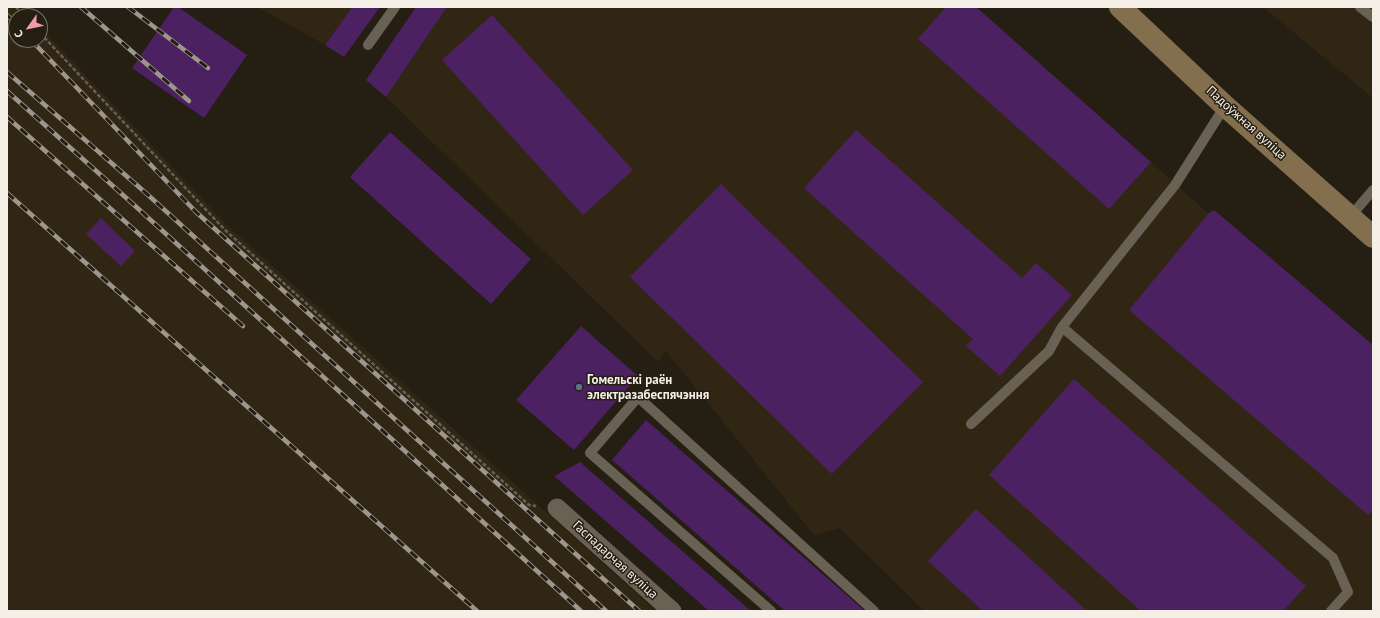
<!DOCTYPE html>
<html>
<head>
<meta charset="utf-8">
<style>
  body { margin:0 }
  #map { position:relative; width:1380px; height:618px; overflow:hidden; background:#251e12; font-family:"PT Sans",sans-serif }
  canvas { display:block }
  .frame { position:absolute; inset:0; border:8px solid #f4efe7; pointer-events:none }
  .north { position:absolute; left:8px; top:8px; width:40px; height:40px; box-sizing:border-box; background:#251e12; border:1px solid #787267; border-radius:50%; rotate:237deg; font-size:11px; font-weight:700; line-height:16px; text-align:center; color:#f4efe7 }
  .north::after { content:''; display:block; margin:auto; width:14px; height:18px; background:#f29aae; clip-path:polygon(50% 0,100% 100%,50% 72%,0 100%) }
</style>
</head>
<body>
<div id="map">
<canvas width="1380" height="618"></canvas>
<div class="frame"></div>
<div class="north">С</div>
</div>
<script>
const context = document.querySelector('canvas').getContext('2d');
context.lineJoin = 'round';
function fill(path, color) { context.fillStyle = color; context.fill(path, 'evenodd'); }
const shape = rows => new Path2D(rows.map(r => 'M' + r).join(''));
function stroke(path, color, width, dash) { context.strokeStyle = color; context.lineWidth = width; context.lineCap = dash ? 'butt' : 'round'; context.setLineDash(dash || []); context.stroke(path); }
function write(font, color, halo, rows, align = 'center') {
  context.font = font + ' "PT Sans",sans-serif'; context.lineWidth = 3; context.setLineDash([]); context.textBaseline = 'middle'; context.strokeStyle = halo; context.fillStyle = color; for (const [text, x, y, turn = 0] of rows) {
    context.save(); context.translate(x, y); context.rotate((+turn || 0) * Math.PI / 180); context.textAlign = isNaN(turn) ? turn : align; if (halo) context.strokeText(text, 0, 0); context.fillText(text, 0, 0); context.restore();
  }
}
fill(shape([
  [7,7,22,7,30,16,16,16,16,40,40,40,40,27,228,226,656,611,7,611],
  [257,7,352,7,325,45],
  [447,7,976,7,1208,213,1214,210,1373,345,1373,611,924,611,840,528,814,535,666,351,658,362,386,97],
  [1263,7,1373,7,1373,98]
]), '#312614');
fill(shape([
  [174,7,178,7,247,55,204,118,132,68],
  [352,7,380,7,344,57,325,45],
  [416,7,447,7,386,97,366,80],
  [946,7,976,7,1151,162,1109,209,918,39],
  [492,15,633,170,583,215,442,60],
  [856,130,1022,278,1036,263,1072,295,1000,376,966,346,973,339,804,188],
  [390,132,531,259,491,304,350,177],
  [721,184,923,382,832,474,630,277],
  [1214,210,1373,345,1373,510,1368,515,1129,310,1209,213],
  [101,218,135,251,121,266,86,234],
  [581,326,638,376,574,450,516,400],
  [1074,379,1306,586,1283,611,1141,611,989,475],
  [646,420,865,611,785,611,612,460],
  [580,462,751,611,709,611,554,476],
  [976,509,1087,611,983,611,928,561]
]), '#4b2162');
stroke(shape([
  [16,7,24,16],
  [40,33,224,229,529,505,536,506]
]), '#665f55', 2.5, [4, 2]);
stroke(shape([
  [1360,7,1373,17],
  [368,45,395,7],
  [1350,217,1373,190],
  [1062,327,1333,558,1348,592,1331,611],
  [971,424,1049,351,1062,327,1175,185,1225,106],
  [771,611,590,453,638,397,874,611]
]), '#696153', 10);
stroke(shape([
  [557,508,672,611]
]), '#696153', 19);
stroke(shape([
  [1120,7,1225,106,1373,237]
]), '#836e4e', 22);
const rail = shape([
  [81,7,189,101],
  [128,7,208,68],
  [7,15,16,24],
  [31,40,196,212,639,611],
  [7,72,147,194,606,611],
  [7,91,133,204,581,611],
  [7,117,243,326],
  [7,193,477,611]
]);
stroke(rail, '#9c968c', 4.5);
stroke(rail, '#251e12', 3, [9]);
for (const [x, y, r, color] of [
  [579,387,4,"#5c6f8a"]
]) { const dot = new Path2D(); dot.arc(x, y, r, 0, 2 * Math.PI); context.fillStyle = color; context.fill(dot); stroke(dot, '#251e12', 1.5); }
write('13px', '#f4efe7', '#251e12', [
  ["Падоўжная вуліца",1246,123,42],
  ["Гаспадарчая вуліца",615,560,42]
]);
write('bold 13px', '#f4efe7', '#251e12', [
  ["Гомельскі раён",587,380],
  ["электразабеспячэння",587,395]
], 'left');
</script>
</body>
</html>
